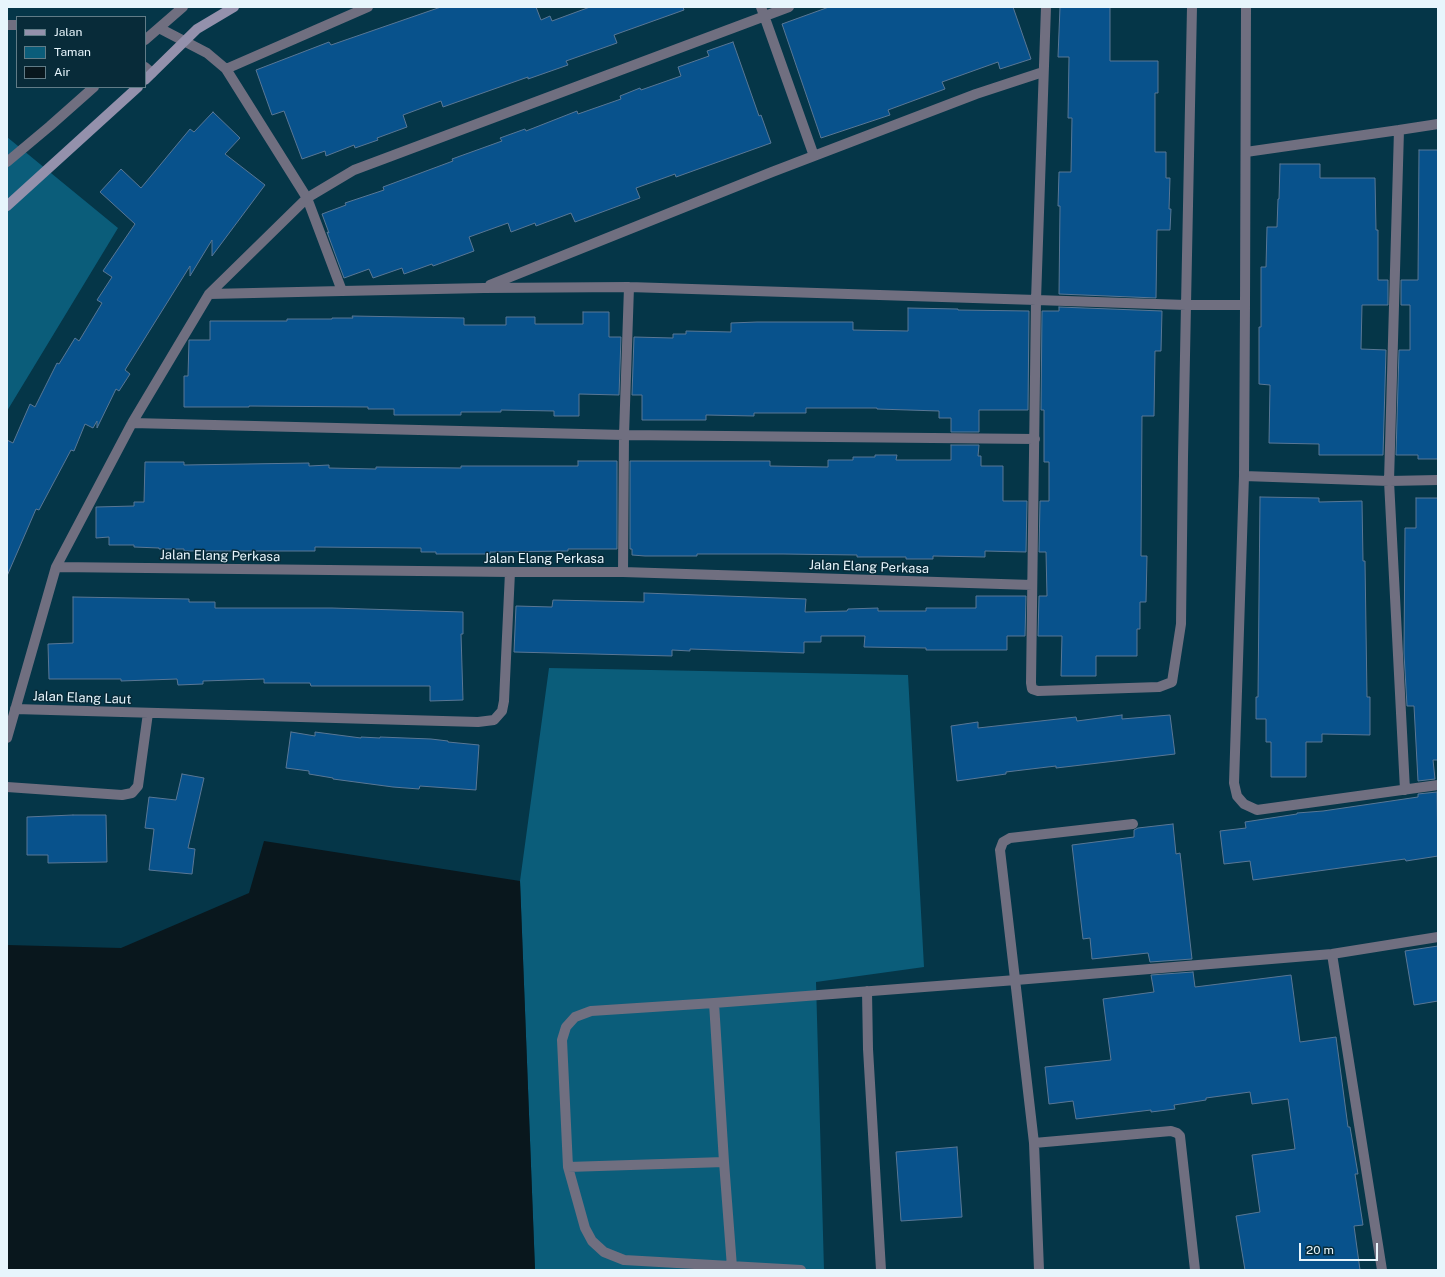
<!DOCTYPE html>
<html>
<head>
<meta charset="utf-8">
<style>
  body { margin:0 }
  #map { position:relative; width:1445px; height:1277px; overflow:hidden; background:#053648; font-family:"Public Sans",sans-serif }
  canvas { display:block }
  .frame { position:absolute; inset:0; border:8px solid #e7f5fc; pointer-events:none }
  .legend { position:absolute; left:16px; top:16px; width:130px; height:72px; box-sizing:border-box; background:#082b39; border:1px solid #617c87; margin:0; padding:5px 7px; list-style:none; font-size:12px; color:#e7f5fc }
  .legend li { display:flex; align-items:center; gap:8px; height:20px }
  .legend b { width:20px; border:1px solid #617c87 }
  .scale { position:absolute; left:1299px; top:1243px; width:79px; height:18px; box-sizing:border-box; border:2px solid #e7f5fc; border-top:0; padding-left:5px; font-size:12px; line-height:14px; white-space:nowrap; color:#e7f5fc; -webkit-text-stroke:3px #082b39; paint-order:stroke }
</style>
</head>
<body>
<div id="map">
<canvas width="1445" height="1277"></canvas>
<div class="frame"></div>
<ul class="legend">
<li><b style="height:5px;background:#9491ac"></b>Jalan</li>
<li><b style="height:11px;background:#0b5d7a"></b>Taman</li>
<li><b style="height:11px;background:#09171d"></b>Air</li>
</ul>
<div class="scale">20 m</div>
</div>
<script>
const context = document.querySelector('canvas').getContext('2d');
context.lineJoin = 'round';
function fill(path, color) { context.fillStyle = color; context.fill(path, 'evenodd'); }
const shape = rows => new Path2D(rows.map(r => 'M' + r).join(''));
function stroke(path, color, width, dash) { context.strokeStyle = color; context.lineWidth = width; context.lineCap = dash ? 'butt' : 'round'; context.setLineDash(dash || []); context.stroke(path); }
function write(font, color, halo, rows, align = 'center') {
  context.font = font + ' "Public Sans",sans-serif'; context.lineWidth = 3; context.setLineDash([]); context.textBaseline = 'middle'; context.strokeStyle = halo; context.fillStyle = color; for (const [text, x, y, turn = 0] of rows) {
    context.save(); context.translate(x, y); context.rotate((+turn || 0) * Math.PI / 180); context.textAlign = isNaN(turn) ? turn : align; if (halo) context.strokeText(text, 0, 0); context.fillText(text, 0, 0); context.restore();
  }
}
fill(shape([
  [7,137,118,228,7,411],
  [549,668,908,675,924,967,816,982,824,1270,535,1270,520,881]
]), '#0b5d7a');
fill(shape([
  [264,841,520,881,535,1270,7,1270,7,945,121,948,249,893]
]), '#09171d');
const building = shape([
  [441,7,536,7,541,20,550,16,552,21,590,7,683,7,684,10,614,35,617,43,566,61,568,65,528,79,528,77,443,107,441,101,403,115,407,127,377,138,378,140,355,148,354,145,326,156,325,151,302,159,284,111,272,115,256,70,329,42,331,45,441,7],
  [829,7,1013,7,1031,59,1000,69,998,62,942,82,945,89,888,110,890,115,821,138,782,24,829,7],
  [1060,7,1110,7,1110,61,1158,61,1158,93,1155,93,1155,152,1166,152,1166,178,1170,178,1169,209,1171,209,1170,230,1157,230,1156,298,1059,294,1060,206,1058,206,1059,172,1071,172,1072,118,1068,118,1069,57,1058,57,1060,7],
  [733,42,759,116,761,115,771,143,676,177,675,174,636,188,640,198,575,222,571,213,536,226,535,223,511,232,508,223,469,237,474,251,433,266,432,264,404,274,402,268,373,278,369,269,344,278,327,232,329,233,322,214,346,205,345,203,384,190,383,187,453,161,452,159,502,141,500,138,525,129,526,131,577,111,578,114,621,99,620,96,640,88,641,90,681,76,678,67,709,56,707,51,733,42],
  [213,112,240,138,225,154,265,185,212,256,212,240,190,276,190,266,125,370,130,374,119,391,116,389,97,428,97,421,93,428,85,424,74,451,71,450,39,510,36,509,7,576,7,440,13,443,30,404,35,407,57,363,59,364,75,338,79,341,102,303,97,300,112,277,103,271,135,224,100,192,121,169,141,188,190,129,194,132,213,112],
  [1419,150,1438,150,1438,459,1418,459,1418,455,1396,455,1399,350,1410,350,1410,305,1401,305,1401,280,1418,280,1419,150],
  [1280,164,1320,164,1320,178,1375,178,1376,230,1378,230,1378,280,1388,280,1388,305,1362,305,1361,349,1386,350,1383,455,1319,455,1319,444,1269,443,1270,385,1259,384,1259,327,1261,327,1261,267,1266,267,1267,227,1277,227,1278,199,1279,199,1280,164],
  [1059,307,1162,311,1161,351,1155,351,1154,416,1142,416,1141,556,1147,556,1146,602,1140,602,1140,629,1137,629,1137,656,1096,656,1096,676,1061,676,1062,636,1038,636,1039,596,1047,596,1046,552,1039,552,1040,501,1049,501,1049,462,1044,462,1044,410,1041,410,1042,311,1059,311,1059,307],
  [908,308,958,309,958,310,1029,311,1028,410,979,410,979,432,951,432,951,418,939,418,939,411,877,409,877,408,806,408,806,413,754,413,754,416,706,415,706,420,642,420,642,395,632,395,634,337,673,338,673,334,686,334,686,331,731,332,731,323,757,322,853,322,853,330,908,331,908,308],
  [583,312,609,312,609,337,621,337,619,395,579,394,579,416,554,416,554,411,501,410,501,412,461,412,461,415,394,415,394,409,368,409,368,407,249,406,249,407,184,407,184,376,188,376,189,340,210,340,210,321,287,321,287,319,332,319,332,318,353,318,352,316,464,318,464,325,506,325,506,317,535,317,535,324,583,324,583,312],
  [951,445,979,445,978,456,981,456,981,466,1003,466,1003,501,1027,501,1026,552,985,551,985,557,933,556,933,559,906,559,906,557,857,557,857,555,783,554,697,554,697,556,645,556,632,555,632,549,630,549,630,461,770,461,770,466,828,467,828,460,853,460,853,457,875,457,875,455,897,455,896,460,951,460,951,445],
  [578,461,617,461,617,549,568,549,568,551,490,552,490,554,436,554,436,552,421,552,421,548,315,547,315,551,184,551,184,549,159,549,159,548,134,547,134,545,109,545,109,537,96,538,96,507,134,506,134,502,144,502,145,462,184,462,184,465,309,463,309,466,329,465,329,468,376,469,376,467,461,468,461,466,578,466,578,461],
  [1260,497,1319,498,1319,502,1362,501,1363,561,1365,561,1367,697,1370,697,1370,735,1322,734,1322,742,1306,742,1306,777,1271,777,1271,742,1266,742,1266,719,1256,719,1256,697,1258,697,1260,497],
  [1416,498,1438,498,1438,760,1433,760,1435,779,1418,781,1414,706,1407,706,1404,653,1405,528,1416,528,1416,498],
  [644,593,806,599,805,612,847,611,848,609,878,608,878,611,926,611,926,608,976,608,976,596,1026,596,1025,636,1007,636,1007,650,926,650,926,648,864,647,865,636,821,636,821,642,804,642,804,653,690,649,690,651,672,650,672,656,514,652,516,606,552,607,553,600,644,602,644,593],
  [73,597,189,599,189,602,215,602,215,608,332,608,463,612,463,634,461,634,463,700,430,701,430,686,311,686,310,683,264,683,264,679,203,681,203,684,178,685,177,679,121,681,121,679,49,679,48,644,73,643,73,597],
  [1122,715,1122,719,1170,715,1175,754,1056,768,1056,766,1006,772,1006,774,957,781,951,726,978,722,978,728,1076,717,1077,721,1122,715],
  [291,732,315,736,315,732,361,738,361,737,380,738,380,737,431,739,448,741,448,742,479,745,476,790,420,786,419,789,393,787,333,779,333,778,309,774,309,771,286,768,291,732],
  [182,774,204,778,188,848,195,849,192,874,149,870,154,829,145,828,149,797,176,800,182,774],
  [1437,792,1438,856,1406,861,1405,859,1253,880,1250,861,1224,864,1220,831,1246,828,1245,822,1297,814,1297,813,1323,811,1418,797,1418,794,1437,792],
  [73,815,106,815,107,862,48,863,48,855,27,855,27,817,73,815],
  [1173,824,1176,854,1180,853,1192,959,1150,962,1148,953,1092,959,1090,938,1083,939,1072,845,1134,837,1134,830,1138,828,1173,824],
  [1438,946,1438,1001,1414,1005,1405,951,1438,946],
  [1193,972,1195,987,1291,975,1300,1042,1336,1037,1348,1127,1350,1127,1358,1174,1355,1174,1363,1225,1354,1226,1360,1270,1245,1270,1236,1216,1260,1212,1252,1155,1295,1149,1288,1099,1252,1104,1250,1092,1206,1098,1206,1100,1174,1105,1175,1109,1151,1112,1151,1110,1076,1119,1073,1101,1049,1104,1045,1067,1111,1060,1103,999,1154,992,1151,975,1193,972],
  [957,1147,962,1217,901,1221,896,1152,957,1147]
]);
fill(building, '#08528c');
stroke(building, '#597795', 1);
stroke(shape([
  [761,7,814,156],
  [1192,7,1186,305,1183,457,1181,624,1172,682,1159,687,1038,691,1032,689,1031,683,1036,300,1186,305,1245,305,1244,476],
  [7,25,17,25],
  [145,40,183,7],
  [145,67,152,73],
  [226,69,368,7],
  [1399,130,1438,124],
  [1246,152,1399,130,1389,481,1405,790],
  [7,162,50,126,94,87],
  [490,285,772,172,976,94,1043,72],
  [342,291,484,288,629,287,1036,300,1046,7],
  [209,294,342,291,307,198,354,170,789,7],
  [1245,305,1246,7],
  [132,423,624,435,1035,439],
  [1438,480,1389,481,1244,476,1234,783,1237,796,1244,804,1257,810,1438,785],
  [56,567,510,572,623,572,1032,585],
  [623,572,624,435,629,287],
  [15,709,478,722,494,720,502,711,504,701,510,572],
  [7,738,56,567,132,423,209,294,307,198,226,69,207,53,159,28],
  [7,787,122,795,132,793,138,786,148,713],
  [1332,954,1382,1270],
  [867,991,868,1049,881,1270],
  [714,1003,724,1162,732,1267],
  [1034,1143,1171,1131,1177,1133,1180,1136,1195,1270],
  [568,1167,724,1162],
  [801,1270,624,1260,604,1252,592,1241,585,1228,568,1167,562,1040,566,1027,575,1017,591,1011,714,1003,1016,980,1332,954,1438,937],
  [1039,1270,1034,1143,1000,850,1003,842,1010,838,1133,824]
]), '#706f80', 10);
stroke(shape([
  [145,80,197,29,234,7],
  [7,206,138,87]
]), '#9491ac', 10);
write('13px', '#e7f5fc', '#082b39', [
  ["Jalan Elang Perkasa",220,556,1],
  ["Jalan Elang Perkasa",544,559],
  ["Jalan Elang Perkasa",869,567,2],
  ["Jalan Elang Laut",82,698,2]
]);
</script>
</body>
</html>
